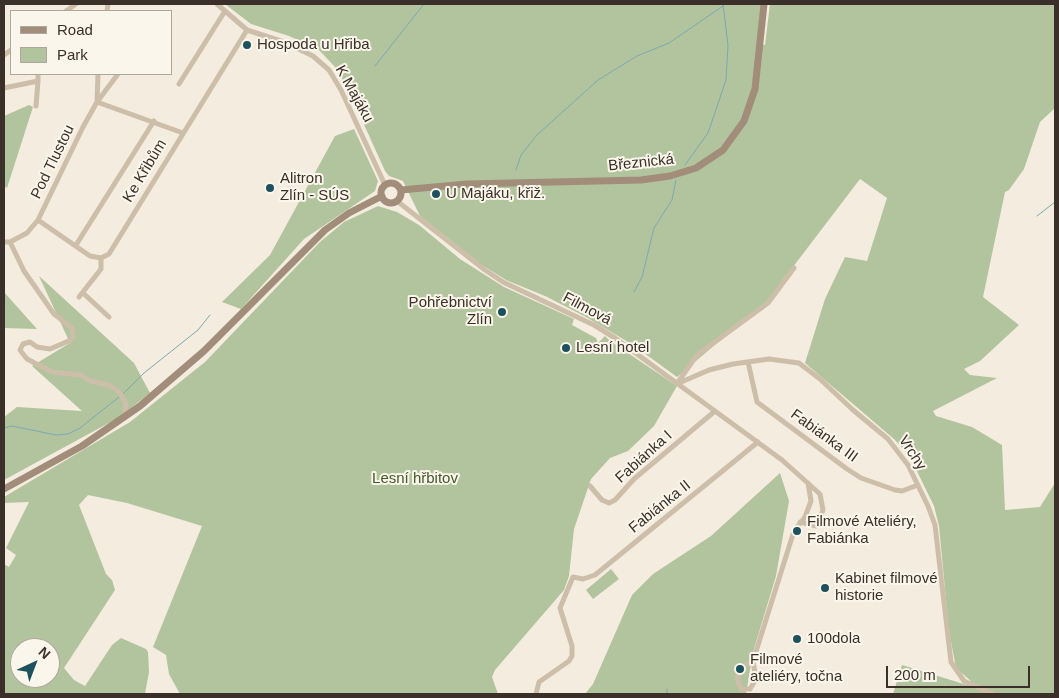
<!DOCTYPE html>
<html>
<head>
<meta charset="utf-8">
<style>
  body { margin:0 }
  #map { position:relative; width:1059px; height:698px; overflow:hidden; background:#f4ecde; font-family:Arial,sans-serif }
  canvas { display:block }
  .frame { position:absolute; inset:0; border:5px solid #3a3029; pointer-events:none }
  .legend { position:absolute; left:10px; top:10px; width:162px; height:65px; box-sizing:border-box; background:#fbf6eb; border:1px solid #aea79d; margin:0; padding:6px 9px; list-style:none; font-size:15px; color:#3a3029 }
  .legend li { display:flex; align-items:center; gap:10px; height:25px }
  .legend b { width:25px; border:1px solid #aea79d }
  .north { position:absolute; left:10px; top:638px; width:50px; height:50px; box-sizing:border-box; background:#fbf6eb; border:1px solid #aea79d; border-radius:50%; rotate:43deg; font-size:14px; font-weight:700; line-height:20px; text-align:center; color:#3a3029 }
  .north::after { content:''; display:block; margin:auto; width:18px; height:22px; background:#1d515d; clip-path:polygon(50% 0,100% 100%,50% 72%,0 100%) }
  .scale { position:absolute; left:886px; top:666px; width:144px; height:22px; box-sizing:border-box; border:2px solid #3a3029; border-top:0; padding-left:6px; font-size:15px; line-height:18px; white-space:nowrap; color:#3a3029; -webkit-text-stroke:4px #fbf6eb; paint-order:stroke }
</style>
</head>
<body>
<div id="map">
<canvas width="1059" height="698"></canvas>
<div class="frame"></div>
<ul class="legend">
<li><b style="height:6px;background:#a18d7a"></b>Road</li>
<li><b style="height:14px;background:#b2c49d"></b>Park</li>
</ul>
<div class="north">N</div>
<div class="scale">200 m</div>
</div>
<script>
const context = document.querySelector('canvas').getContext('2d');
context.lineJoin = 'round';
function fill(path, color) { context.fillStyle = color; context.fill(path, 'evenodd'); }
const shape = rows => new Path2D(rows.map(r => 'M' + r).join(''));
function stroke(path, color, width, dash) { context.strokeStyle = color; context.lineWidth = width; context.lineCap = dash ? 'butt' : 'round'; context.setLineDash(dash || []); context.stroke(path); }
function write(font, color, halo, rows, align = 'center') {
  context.font = font + ' Arial,sans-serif'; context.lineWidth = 4; context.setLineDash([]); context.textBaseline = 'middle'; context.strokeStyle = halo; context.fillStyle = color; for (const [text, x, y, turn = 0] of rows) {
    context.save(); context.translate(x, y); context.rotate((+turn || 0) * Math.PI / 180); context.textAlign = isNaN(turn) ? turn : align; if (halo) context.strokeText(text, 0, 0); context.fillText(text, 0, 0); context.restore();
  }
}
fill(shape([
  [225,4,761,4,757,43,765,45,770,4,1055,4,1055,108,1040,122,1024,169,1009,190,1005,192,983,297,1019,325,980,361,964,369,970,375,997,378,933,411,936,416,972,427,1002,445,1005,510,1040,507,1055,483,1055,694,893,694,902,665,967,685,971,681,956,668,949,631,939,526,934,506,910,457,894,439,805,363,825,299,845,257,867,261,887,198,860,179,767,301,677,377,633,345,586,317,545,296,506,280,482,265,420,216,403,181,389,176,385,171,347,87,335,67,318,49,289,36,251,24],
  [29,105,33,107,7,188,4,186,4,116],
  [354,129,378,181,375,191,304,239,241,309,222,302,270,255,335,136],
  [378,206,397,212,419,225,460,259,504,287,574,319,572,325,596,338,598,343,605,336,610,341,677,386,654,426,628,451,610,458,591,479,574,529,569,576,564,590,495,670,492,677,498,694,180,694,169,674,166,655,153,647,202,526,127,503,88,495,79,505,106,574,112,580,115,590,64,668,74,680,85,686,112,645,121,638,146,649,148,652,149,672,145,694,4,694,4,564,9,567,16,555,6,548,29,502,4,503,4,497,130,422,205,362,320,242,344,222],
  [20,648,50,648,50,678,20,678],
  [39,276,134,363,150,393,118,418,4,480,4,417,17,407,82,411,32,366,70,343],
  [4,292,37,329,4,328],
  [780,473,789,501,776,576,753,652,746,694,585,694,593,684,632,595,653,574,711,536],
  [611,569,619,579,593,599,586,590]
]), '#b2c49d');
stroke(shape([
  [375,66,424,4],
  [685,165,708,133,726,80,728,45,723,4],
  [516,170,521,155,537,135,598,80,637,56,669,43,723,6],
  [1037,216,1055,202],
  [634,292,642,277,654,228,672,200,676,180],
  [124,393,144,373,198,330,210,315],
  [4,428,12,426,56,435,68,434,80,428,119,397],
  [667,689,667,694]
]), '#7ca9b2', 1);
stroke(shape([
  [217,4,247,30,284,42,313,56,329,70,341,90,385,185],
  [66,11,76,4],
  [107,11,108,4],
  [4,55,11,50],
  [118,74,97,102,183,133],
  [179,84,225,11],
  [4,88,38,81,38,74],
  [36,106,38,81],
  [397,201,485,270,503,282,594,325,615,338,782,460,820,494,823,510,818,524,816,526,800,522],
  [38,220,90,256,101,258,109,254,247,30],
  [4,242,10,242,27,233,38,220,83,127,97,102,98,74],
  [10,242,24,271,54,314,72,328,73,336,71,340,50,349,37,347,30,342,23,344,20,350,27,359,52,372,81,375,90,381,109,385,119,392,126,403,124,417],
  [76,245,154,121],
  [83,293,109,317],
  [79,297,101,269,101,258],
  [748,362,757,402,847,469,861,478,895,490,902,491,918,485],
  [678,382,697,355,768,303,794,268],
  [679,383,709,370,733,364,769,359,799,363,820,379,853,410,888,439,908,465,928,506,935,525,951,662,964,681,993,694],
  [590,486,602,500,609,503,615,500,634,479,715,411],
  [750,689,756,679,753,661,794,531,805,517,811,501,808,483],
  [750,689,741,689,737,678,743,667,753,661],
  [536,694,539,682,569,661,572,656,572,646,560,608,573,577,583,579,595,575,758,442]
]), '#cdbea9', 5);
stroke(shape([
  '381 193a10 10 0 1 1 20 0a10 10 0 1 1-20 0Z',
  [401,190,467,184,641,180,670,176,696,168,723,150,744,121,755,89,764,4],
  [4,489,82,446,140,406,204,351,325,230,349,213,382,196]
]), '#a18d7a', 7);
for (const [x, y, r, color] of [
  [247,45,5,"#1d515d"],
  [270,188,5,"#1d515d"],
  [436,194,5,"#1d515d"],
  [502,312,5,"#1d515d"],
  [566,348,5,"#1d515d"],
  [797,531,5,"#1d515d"],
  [825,588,5,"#1d515d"],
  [797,639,5,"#1d515d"],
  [740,669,5,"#1d515d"]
]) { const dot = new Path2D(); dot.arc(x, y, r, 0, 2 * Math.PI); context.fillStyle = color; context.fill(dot); stroke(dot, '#fbf6eb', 2); }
write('15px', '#3a3029', '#fbf6eb', [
  ["Hospoda u Hřiba",257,45],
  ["Alitron",280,179],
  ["Zlín - SÚS",280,196],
  ["U Majáku, křiž.",446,194],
  ["Pohřebnictví",492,303,"right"],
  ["Zlín",492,320,"right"],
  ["Lesní hotel",576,348],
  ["Filmové Ateliéry,",807,522],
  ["Fabiánka",807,539],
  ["Kabinet filmové",835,579],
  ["historie",835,596],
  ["100dola",807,639],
  ["Filmové",750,660],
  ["ateliéry, točna",750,677]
], 'left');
write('15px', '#3a3029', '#fbf6eb', [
  ["K Majáku",354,94,61],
  ["Pod Tlustou",53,162,-64],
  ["Březnická",641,163,-6],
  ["Ke Křibům",145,171,-59],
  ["Filmová",587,309,28],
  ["Fabiánka III",824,436,36],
  ["Vrchy",912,453,57],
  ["Fabiánka I",644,457,-42],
  ["Fabiánka II",660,507,-39]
]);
write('15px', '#43592c', '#fbf6eb', [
  ["Lesní hřbitov",415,479]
]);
</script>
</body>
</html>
